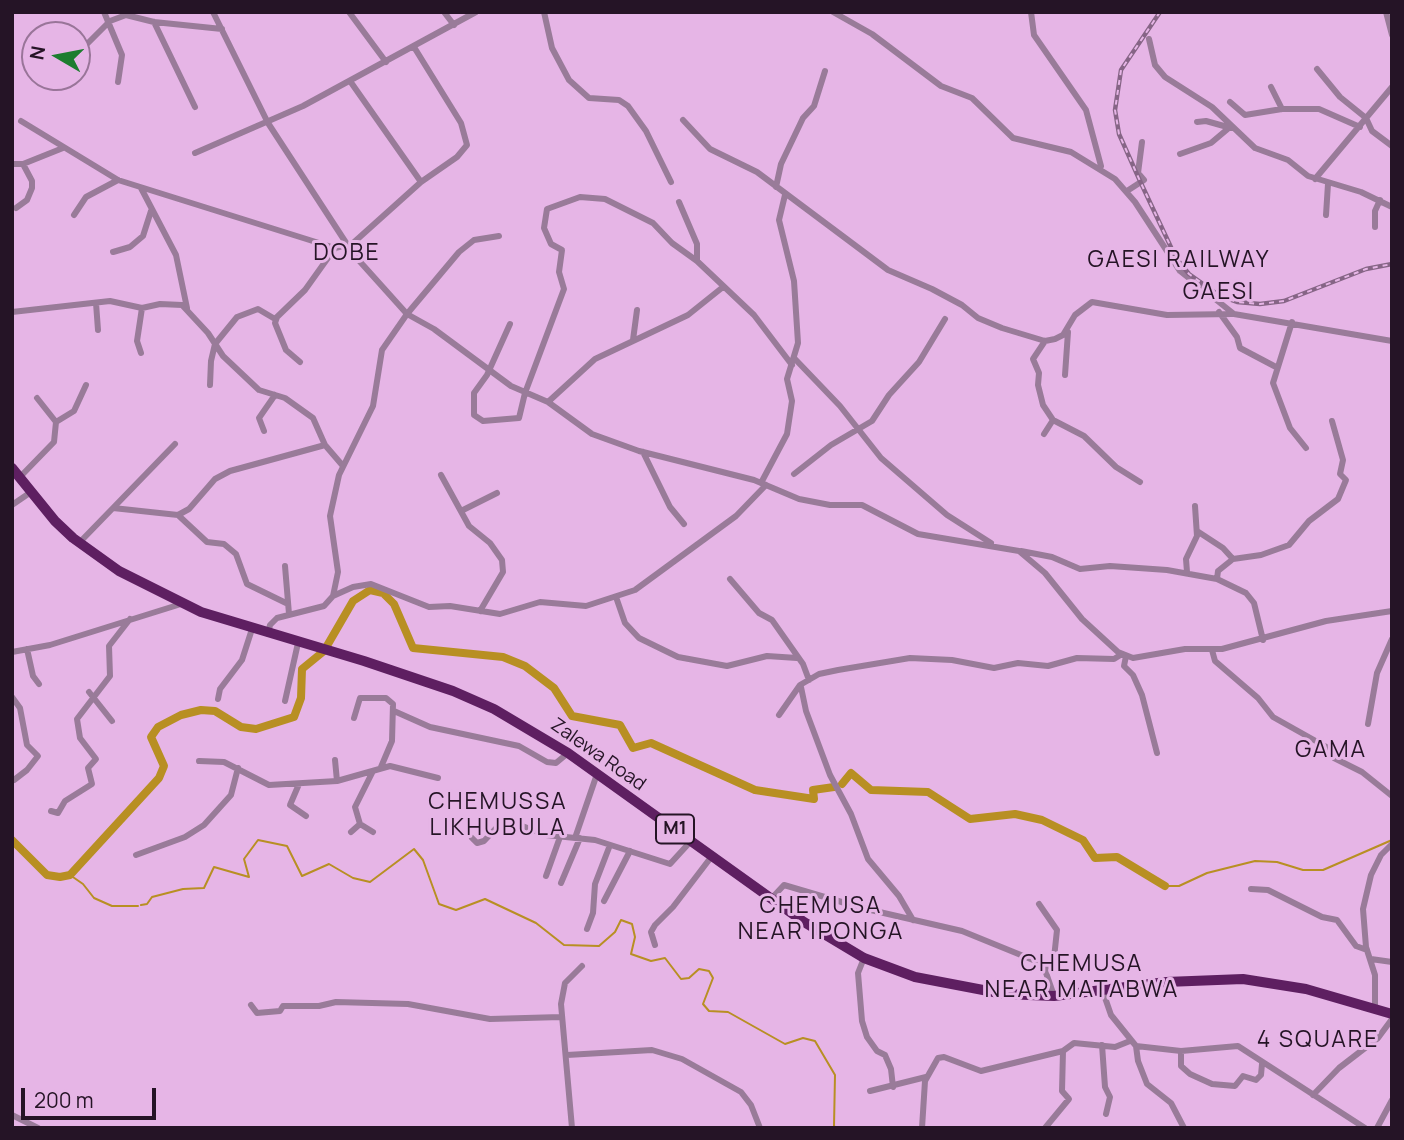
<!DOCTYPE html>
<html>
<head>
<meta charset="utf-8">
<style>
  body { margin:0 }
  #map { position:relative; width:1404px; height:1140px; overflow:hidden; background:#e6b5e6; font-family:Manrope,sans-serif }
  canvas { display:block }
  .frame { position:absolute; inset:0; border:14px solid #251426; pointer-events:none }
  .north { position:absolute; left:21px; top:21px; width:70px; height:70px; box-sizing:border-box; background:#e6b5e6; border:2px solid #997599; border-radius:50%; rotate:280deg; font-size:19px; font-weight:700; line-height:28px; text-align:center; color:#251426 }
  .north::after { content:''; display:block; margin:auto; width:24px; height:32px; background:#1d7d2f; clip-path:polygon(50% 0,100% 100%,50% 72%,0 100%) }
  .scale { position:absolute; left:21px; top:1088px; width:135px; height:32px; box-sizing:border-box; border:4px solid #251426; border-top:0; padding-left:9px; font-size:21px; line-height:24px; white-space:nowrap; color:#251426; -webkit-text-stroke:5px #e6b5e6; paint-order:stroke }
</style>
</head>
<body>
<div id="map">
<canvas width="1404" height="1140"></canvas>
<div class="frame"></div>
<div class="north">N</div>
<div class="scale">200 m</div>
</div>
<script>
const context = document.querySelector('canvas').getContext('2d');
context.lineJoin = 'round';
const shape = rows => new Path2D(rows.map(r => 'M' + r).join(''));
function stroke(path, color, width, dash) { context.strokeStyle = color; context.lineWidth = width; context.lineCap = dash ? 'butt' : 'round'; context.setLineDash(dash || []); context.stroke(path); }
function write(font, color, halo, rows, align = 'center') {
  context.font = font + ' Manrope,sans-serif'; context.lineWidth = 6; context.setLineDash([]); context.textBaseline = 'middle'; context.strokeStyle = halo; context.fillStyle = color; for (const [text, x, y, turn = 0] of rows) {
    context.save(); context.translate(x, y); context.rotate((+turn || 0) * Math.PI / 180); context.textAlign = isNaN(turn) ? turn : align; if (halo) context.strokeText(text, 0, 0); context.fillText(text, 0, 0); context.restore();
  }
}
stroke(shape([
  [70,875,83,884,94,898,112,906,138,906],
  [1165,886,1179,886,1207,873,1255,861,1277,862,1303,870,1323,870,1392,840],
  [141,905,147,904,152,897,183,889,204,888,214,867,249,877,244,859,258,840,287,846,302,876,329,864,353,878,370,882,414,849,423,860,439,904,456,910,485,899,536,923,564,945,599,946,615,932,621,920,632,924,635,937,631,954,651,961,665,958,681,979,689,978,699,969,709,971,713,978,703,1004,709,1011,728,1012,785,1044,803,1038,815,1041,835,1075,834,1126,837,1128]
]), '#b88f23', 2);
stroke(shape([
  [842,784,851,773,871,790,928,792,970,819,1015,814,1042,820,1083,840,1095,858,1117,857,1165,886],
  [12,840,47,875,60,877,70,875,159,778,164,766,151,737,158,727,181,715,201,710,215,711,241,727,256,729,294,717,301,698,302,669,324,651,353,601,370,590,383,593,394,604,413,648,503,657,525,666,554,688,572,716,620,725,633,748,651,743,755,790,814,799,813,790,834,787]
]), '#b88f23', 8);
stroke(shape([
  [104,12,122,55,118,82],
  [213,12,268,123,354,255,407,314,434,329,511,386,548,402,592,434,639,451,754,480,799,499,830,505,862,505,918,534,1019,551,1045,573,1082,619,1118,652,1133,658,1185,649,1222,649,1326,621,1392,611],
  [349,12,386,62],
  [444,12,454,25],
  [544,12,552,48,569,80,589,98,619,100,628,106,646,131,671,182],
  [833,12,872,34,941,86,972,98,1013,138,1071,152,1115,179,1135,202,1180,271,1234,314,1392,341],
  [1031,12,1034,35,1086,110,1101,166],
  [1386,12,1392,35],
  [154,22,195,107],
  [1149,39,1155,65,1165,77,1212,107,1255,148,1288,160,1308,176,1361,192,1392,207],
  [86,45,110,21,126,15,154,22,222,29],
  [1317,69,1340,97,1366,118,1372,131,1392,146],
  [350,81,421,182],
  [1271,87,1282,109],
  [1230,102,1245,115,1282,109,1319,109,1360,127],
  [683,120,710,149,757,172,888,270,932,289,962,305,978,318,1002,328,1045,341,1055,339,1063,335,1075,315,1092,302,1167,315,1232,314],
  [21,121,118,180,335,248],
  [1197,122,1206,121,1231,128],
  [195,153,303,106,476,12],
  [1180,154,1211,143,1230,127],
  [12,164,23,164,63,148],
  [1315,179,1392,87],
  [776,187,781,164,803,118,814,106,825,71],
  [141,188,176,255,187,308],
  [1127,191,1144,180,1138,173,1142,142],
  [679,202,697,244,697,261],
  [16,208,27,200,32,188,32,181,23,164],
  [74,215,86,197,118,180],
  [1326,215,1328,184],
  [1375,227,1375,211,1380,200],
  [113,252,130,247,143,236,151,211],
  [96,303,98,330],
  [12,312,110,301,142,308,160,304,182,305,208,333,223,356,259,390,285,398,313,418,325,445,343,466],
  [1219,312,1237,337,1240,348,1276,367],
  [1292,322,1273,383,1290,428,1306,448],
  [510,324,487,375,474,393,474,415,483,421,519,418,525,393,564,289,559,272,562,250,551,244,544,228,547,209,580,197,605,199,653,223,672,243,697,261,754,315,792,365],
  [633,340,637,310],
  [141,353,137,341,142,308],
  [795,359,840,406,881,458,947,515,991,543],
  [300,362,286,350,275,323,277,317,305,290,335,248,352,244,421,182,457,157,467,145,461,123,414,47],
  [1065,375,1068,332],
  [210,385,211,361,215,344,237,317,258,309,275,319],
  [548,402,595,359,688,315,723,287],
  [1053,420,1084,436,1116,467,1140,482],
  [56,422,74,411,86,385],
  [264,431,259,418,275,395],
  [1044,434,1053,420,1043,405,1038,385,1039,373,1033,359,1045,341],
  [643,452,670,507,684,524],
  [794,474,831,445,872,421,889,395,919,362,945,319],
  [441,475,469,526,490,543,502,560,503,572,480,611],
  [19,478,54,442,56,422,37,398],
  [761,483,787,434,792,401,787,379,798,343,794,281,779,220,785,195],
  [12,505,31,492],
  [113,508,175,444],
  [463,510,497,493],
  [178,515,207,542,224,544,236,554,247,584,286,603],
  [1197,531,1223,548,1233,559],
  [79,543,113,508,178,515,189,509,215,479,230,471,325,445],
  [1021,551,1052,557,1080,569,1110,566,1167,570,1217,579,1246,593,1254,603,1263,640],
  [285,566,289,614],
  [1187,572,1186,559,1197,536,1195,506],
  [730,579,759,613,772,620,803,664,809,680],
  [1217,579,1218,571,1233,559,1261,555,1289,545,1309,521,1338,499,1346,480,1340,474,1343,460,1332,421],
  [333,596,353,587,371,584,429,607,450,606,500,614,540,602,586,606,635,590,736,516,766,485],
  [616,597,625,623,639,638,678,657,727,666,767,656,797,658],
  [268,634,270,625,277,618,324,606,333,596,338,572,330,516,339,475,373,406,382,350,407,314,459,252,474,240,499,236],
  [27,649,33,676,39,684],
  [1212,650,1215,661,1258,698,1273,717,1330,749,1334,758,1362,772,1392,796],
  [12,652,50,645,181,604],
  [1126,656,1124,666,1133,675,1142,695,1157,753],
  [801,687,806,711,830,775,851,814,868,859,899,896,913,920],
  [89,692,112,721],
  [12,697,20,708,27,745,38,756,27,770,14,780],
  [218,699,220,689,242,660,252,629],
  [285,701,298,643],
  [394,711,430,727,519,746,547,762,556,763,568,753],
  [779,715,800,685,819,674,838,670,910,658,952,660,994,668,1018,663,1048,666,1077,658,1114,659,1122,654],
  [354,718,360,698,386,698,393,704,392,741,381,767],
  [1368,724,1377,673,1392,639],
  [335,760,337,781],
  [199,761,224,762,269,785,337,781,390,766,438,778],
  [299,784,290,805,306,816],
  [51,811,58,813,65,801,92,784,88,768,96,759,80,738,77,719,110,676,109,646,130,619],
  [351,832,360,824],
  [373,832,360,824,355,807,373,771],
  [472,838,477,843,484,841,501,823,509,821,546,835,595,840,670,864,691,841],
  [575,838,597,774],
  [136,855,185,837,204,825,231,795,238,768],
  [546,876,560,837],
  [561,883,580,838],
  [1251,889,1268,890,1322,917,1337,920,1356,946,1367,950],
  [771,899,784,885,862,908,962,931,1043,964,1054,996],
  [604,901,630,851],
  [1039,904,1057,930,1054,958,1046,968],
  [587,929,593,913,595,884,610,845],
  [655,945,651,932,655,925,673,907,712,856],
  [864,958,858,973,862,1021,867,1037,877,1051,885,1055,891,1069,893,1087],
  [1371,959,1392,962],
  [1102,989,1111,1015,1136,1046,1181,1051,1238,1046,1365,1128],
  [251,1005,257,1013,280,1011,283,1006,319,1006,336,1002,408,1004,490,1019,561,1017],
  [1375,1009,1375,975,1366,947,1363,909,1371,875,1381,855,1392,844],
  [1102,1045,1105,1087,1110,1097,1106,1114],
  [1136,1046,1138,1061,1147,1084,1171,1103,1184,1128],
  [1181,1051,1181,1066,1190,1074,1212,1084,1235,1086,1243,1076,1256,1080,1261,1075,1262,1064],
  [567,1055,652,1050,682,1059,741,1092,751,1105,760,1128],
  [870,1091,926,1077],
  [1313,1095,1339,1068,1378,1038,1392,1019],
  [12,1115,38,1128],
  [572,1128,561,1004,565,983,582,966],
  [922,1128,925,1081,938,1058,944,1057,981,1071,1063,1051,1074,1043,1115,1047,1130,1041],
  [1045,1128,1069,1099,1062,1091,1063,1051],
  [1377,1128,1392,1100]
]), '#997b99', 6);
stroke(shape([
  [12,468,55,521,73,538,119,571,201,612,364,661,453,691,494,709,568,753,804,922,864,958,915,977,1004,994,1054,996,1166,982,1243,979,1306,989,1392,1014]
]), '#5e1f61', 10);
const rail = shape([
  [1160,12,1121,70,1115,110,1119,134,1140,181,1176,258,1189,274,1220,296,1237,302,1260,304,1284,301,1366,269,1392,264]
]);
stroke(rail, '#866586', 4.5);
stroke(rail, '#e6b5e6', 2, [5]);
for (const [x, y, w] of [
  [675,829,38]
]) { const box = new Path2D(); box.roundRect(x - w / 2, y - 14.5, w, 29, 5); context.fillStyle = '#e6b5e6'; context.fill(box); stroke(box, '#251426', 2); }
write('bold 18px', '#251426', null, [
  ["M1",675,829]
]);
write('19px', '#251426', '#e6b5e6', [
  ["Zalewa Road",598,755,35]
]);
context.letterSpacing = '2px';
write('23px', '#251426', '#e6b5e6', [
  ["DOBE",347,254],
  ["GAESI RAILWAY",1179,261],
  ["GAESI",1219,293],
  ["GAMA",1331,751],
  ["CHEMUSSA",498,803],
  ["LIKHUBULA",498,829],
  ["CHEMUSA",821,907],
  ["NEAR IPONGA",821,933],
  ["CHEMUSA",1082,965],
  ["NEAR MATABWA",1082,991],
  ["4 SQUARE",1318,1041]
]);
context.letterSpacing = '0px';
</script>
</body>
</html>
